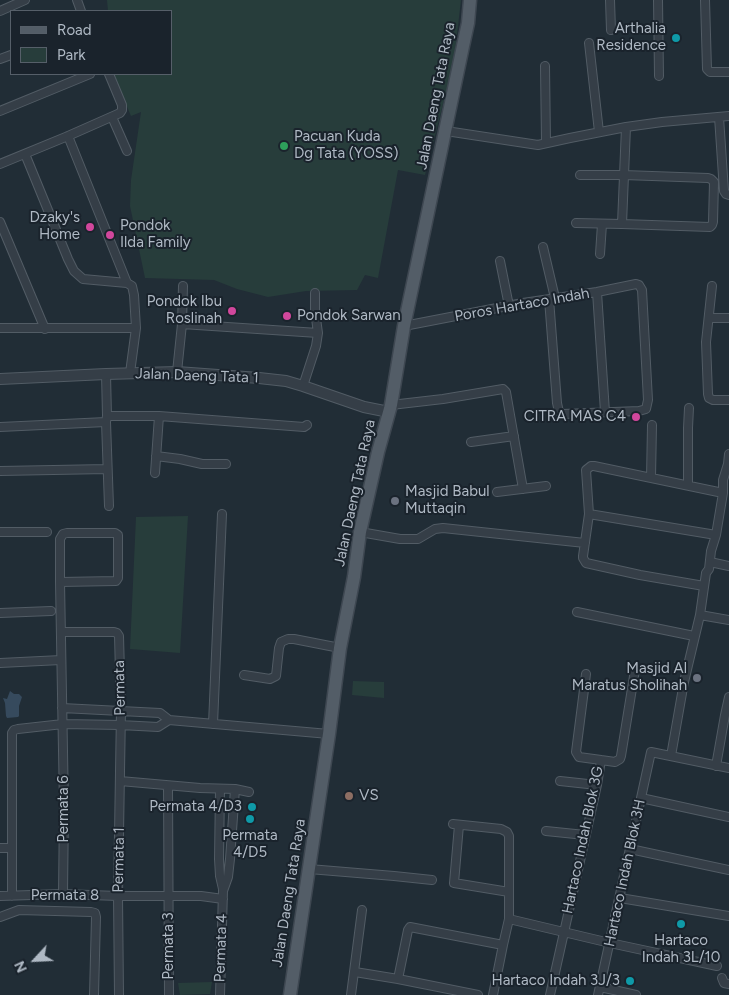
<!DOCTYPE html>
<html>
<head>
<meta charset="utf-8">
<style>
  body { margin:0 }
  #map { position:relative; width:729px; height:995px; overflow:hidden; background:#212d36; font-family:Figtree,sans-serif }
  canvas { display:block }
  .legend { position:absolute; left:10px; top:10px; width:162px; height:65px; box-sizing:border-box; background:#1a232c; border:1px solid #565f69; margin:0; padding:6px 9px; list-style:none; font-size:15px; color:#afb9c4 }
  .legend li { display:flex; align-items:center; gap:10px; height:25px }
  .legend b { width:25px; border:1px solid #565f69 }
  .north { position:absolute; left:10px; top:935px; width:50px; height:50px; -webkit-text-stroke:4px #1a232c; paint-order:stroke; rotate:245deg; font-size:14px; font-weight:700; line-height:20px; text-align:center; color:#afb9c4 }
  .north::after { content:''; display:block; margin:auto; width:18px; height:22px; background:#afb9c4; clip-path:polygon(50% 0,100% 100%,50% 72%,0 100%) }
</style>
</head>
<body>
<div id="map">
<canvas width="729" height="995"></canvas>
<ul class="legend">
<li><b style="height:6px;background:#535d67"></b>Road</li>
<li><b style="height:14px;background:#273d3b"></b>Park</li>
</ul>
<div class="north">N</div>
</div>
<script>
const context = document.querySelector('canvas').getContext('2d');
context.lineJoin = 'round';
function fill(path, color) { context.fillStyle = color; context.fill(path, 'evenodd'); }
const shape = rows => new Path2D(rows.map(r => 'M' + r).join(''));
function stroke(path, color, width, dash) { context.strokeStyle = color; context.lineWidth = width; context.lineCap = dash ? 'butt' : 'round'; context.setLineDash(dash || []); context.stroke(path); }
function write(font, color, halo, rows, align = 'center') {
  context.font = font + ' Figtree,sans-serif'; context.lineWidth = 4; context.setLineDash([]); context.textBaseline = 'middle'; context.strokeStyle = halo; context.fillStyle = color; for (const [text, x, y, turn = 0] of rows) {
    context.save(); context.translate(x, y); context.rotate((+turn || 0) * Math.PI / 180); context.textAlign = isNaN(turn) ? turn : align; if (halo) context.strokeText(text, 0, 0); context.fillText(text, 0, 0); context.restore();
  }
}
fill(shape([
  [107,0,461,0,454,61,425,175,398,170,378,278,365,275,357,290,306,291,268,297,237,289,214,280,145,278,130,206,131,180,141,112,131,116,113,74,171,74,171,11,108,11],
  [188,516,180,653,130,649,136,517],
  [353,681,384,682,384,698,352,695],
  [212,982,210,994,180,995,178,983]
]), '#273d3b');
fill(shape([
  [10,691,14,694,19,694,22,697,19,706,19,716,18,717,7,718,6,716,5,703,3,698,7,699]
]), '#364a5d');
const minor = shape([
  [77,0,81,11],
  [610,0,611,30],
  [658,0,659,76],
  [705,0,707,69,710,72,729,72],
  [0,11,25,0],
  [589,43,599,132],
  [0,59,11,55],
  [545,66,546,143],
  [0,111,90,74],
  [112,117,127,151],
  [719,117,724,191,726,194,729,195],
  [446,131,538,145,570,138,626,127,662,122,729,116],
  [68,136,127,283,132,286,134,295,136,328,130,373],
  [25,154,68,259,74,271,83,279,127,283],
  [0,164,68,136,120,113,122,110,122,105,109,74],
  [580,175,624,175,708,178,711,179,714,182,713,222,712,225,710,227,622,224],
  [0,222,45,329],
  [576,223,622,224,626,127],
  [543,247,555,298],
  [600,254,602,224],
  [500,261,509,306],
  [712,286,706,342,708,394,709,398,713,400,729,400],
  [597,292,605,412],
  [709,318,729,318],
  [182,324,318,333,315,311,315,293],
  [404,326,523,303,597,292,636,284,639,285,642,290,648,400,646,409,639,411,563,414,559,412,557,403,549,299],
  [0,328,136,328],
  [177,372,182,324,183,286],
  [106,374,107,416],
  [303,386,316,346,318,333],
  [391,405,443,399,503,389,506,392,523,489],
  [106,422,109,506],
  [0,427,106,422,107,416,159,416,304,427,307,425],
  [471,442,514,436],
  [156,456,180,459,202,464,226,464],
  [0,471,107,469],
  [155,473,159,416],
  [651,478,652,425],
  [688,485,688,428,689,408],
  [497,492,546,486],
  [589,514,716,535],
  [0,532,47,532],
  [360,532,400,539,418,539,435,529,443,528,585,543],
  [710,562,729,566],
  [60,582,116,581,118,578,118,535,115,533,67,533,63,534,60,539,60,582,64,807,63,894],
  [704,586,640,575,586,563,583,558,583,556,589,514,586,470,591,466,594,466,723,493],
  [577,612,694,636],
  [0,613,51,611],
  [700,615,729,620],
  [62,632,114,632,117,633,119,636,121,710,118,896,119,995],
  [0,663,61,660],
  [244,675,270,679,276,676,279,648,281,642,288,639,294,639,340,648],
  [62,708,160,713,169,720,329,734],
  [213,724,222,514],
  [671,756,684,682,700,615,706,573,709,569,711,551,716,535,723,493,723,480,728,464,729,454],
  [601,760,615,762,620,759,621,756,635,670],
  [716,766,725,715,729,697],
  [120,781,200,788,235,789,249,792],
  [560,781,597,785],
  [168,786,169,995],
  [220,789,219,859,220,876,223,889],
  [641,798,729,817],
  [453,824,501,829,507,832,509,836,509,919,503,945,493,995],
  [459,825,454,883,509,892],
  [546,831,585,835],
  [0,848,12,848],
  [630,849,729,870],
  [309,869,394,876,432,880],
  [0,896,63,894,118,896,201,896,223,899],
  [12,896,12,733,14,730,18,729,63,724,120,725,158,727,169,720],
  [620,898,729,916],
  [0,917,19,910,91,912,95,913,96,917,94,995],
  [509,919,610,943,717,966],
  [355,972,398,979,478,995],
  [722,978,724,983,729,984],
  [398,979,408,930,410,927,503,945],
  [600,987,636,995],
  [220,995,223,891,228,877,230,859,235,789],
  [351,995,362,910],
  [550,995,597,785,601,760,579,757,576,752,586,674],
  [598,995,651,752,729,768]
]);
const tertiary = shape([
  [0,379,106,374,177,372,259,378,286,381,303,386,364,407,389,412]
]);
const primary = shape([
  [290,995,329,734,340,648,354,577,360,532,378,452,391,405,404,326,463,46,468,23,470,0]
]);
stroke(minor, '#525c65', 10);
stroke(tertiary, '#525c65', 12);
stroke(primary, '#3e4751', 15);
stroke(minor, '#353e47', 8);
stroke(tertiary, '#353e47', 10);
stroke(primary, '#535d67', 12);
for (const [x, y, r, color] of [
  [676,38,5,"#0f9aa8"],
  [284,146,5,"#2e9e5b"],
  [90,227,5,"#d1479c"],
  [110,235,5,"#d1479c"],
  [232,311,5,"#d1479c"],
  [287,316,5,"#d1479c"],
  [636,417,5,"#d1479c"],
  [395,501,5,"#6b7280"],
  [697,678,5,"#6b7280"],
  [349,796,5,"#8d6e63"],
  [252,807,5,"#0f9aa8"],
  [250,819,5,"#0f9aa8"],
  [681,924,5,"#0f9aa8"],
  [630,981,5,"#0f9aa8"]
]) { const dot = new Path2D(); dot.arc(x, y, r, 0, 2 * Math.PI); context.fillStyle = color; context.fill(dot); stroke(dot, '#1a232c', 2); }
write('15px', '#afb9c4', '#1a232c', [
  ["Arthalia",666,29],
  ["Residence",666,46],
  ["Pacuan Kuda",294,137,"left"],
  ["Dg Tata (YOSS)",294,154,"left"],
  ["Dzaky's",80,218],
  ["Home",80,235],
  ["Pondok",120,226,"left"],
  ["Ilda Family",120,243,"left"],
  ["Pondok Ibu",222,302],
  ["Roslinah",222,319],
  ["Pondok Sarwan",297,316,"left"],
  ["CITRA MAS C4",626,417],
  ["Masjid Babul",405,492,"left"],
  ["Muttaqin",405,509,"left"],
  ["Masjid Al",687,669],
  ["Maratus Sholihah",687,686],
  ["VS",359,796,"left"],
  ["Permata 4/D3",242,807],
  ["Permata",250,836,"center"],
  ["4/D5",250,853,"center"],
  ["Hartaco",681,941,"center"],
  ["Indah 3L/10",681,958,"center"],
  ["Hartaco Indah 3J/3",620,981]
], 'right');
write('15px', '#afb9c4', '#1a232c', [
  ["Jalan Daeng Tata Raya",436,96,-79],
  ["Poros Hartaco Indah",522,305,-10],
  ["Jalan Daeng Tata 1",197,376,2],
  ["Jalan Daeng Tata Raya",355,493,-78],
  ["Permata",120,688,-91],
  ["Permata 6",64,809,-90],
  ["Hartaco Indah Blok 3G",583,840,-78],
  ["Permata 1",119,860,-89],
  ["Hartaco Indah Blok 3H",625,873,-78],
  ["Jalan Daeng Tata Raya",289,893,-81],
  ["Permata 8",65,896],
  ["Permata 3",169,946,-90],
  ["Permata 4",221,948,-88]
]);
</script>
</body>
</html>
